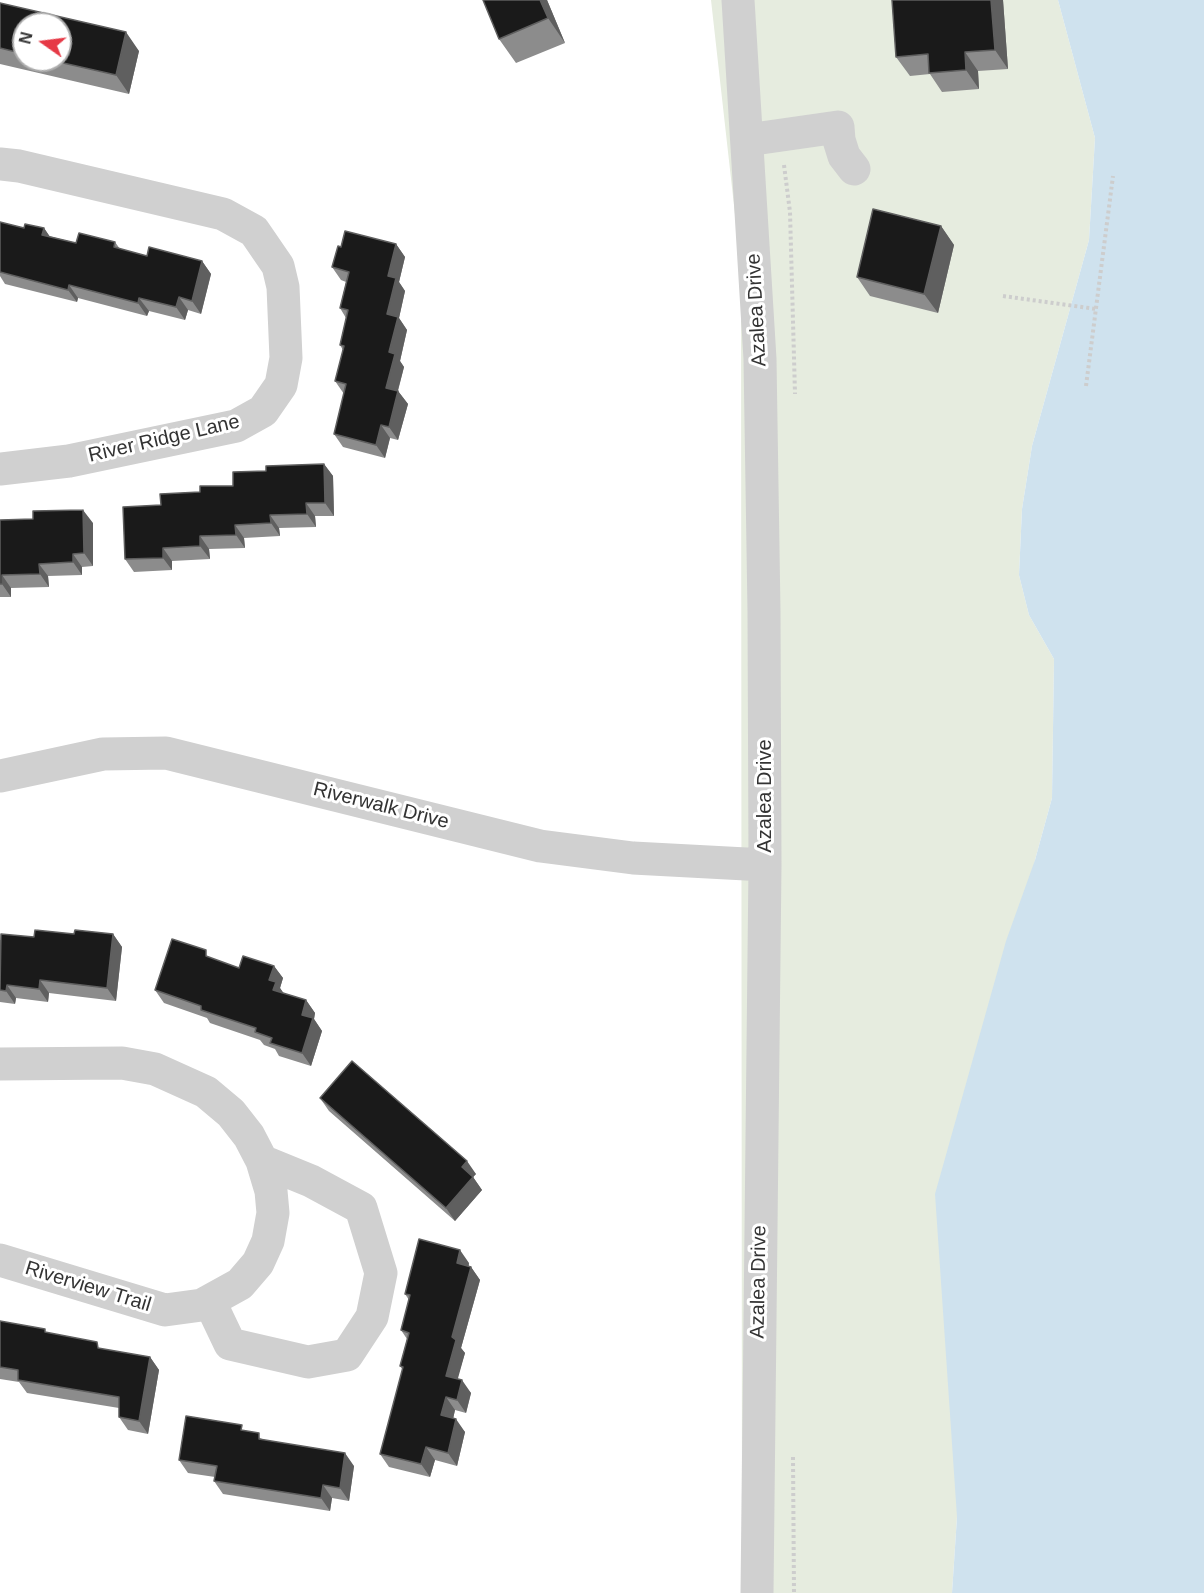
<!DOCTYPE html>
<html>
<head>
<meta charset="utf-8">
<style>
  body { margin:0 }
  #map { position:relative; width:1204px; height:1593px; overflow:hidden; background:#fff; font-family:Helvetica,sans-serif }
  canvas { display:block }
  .north { position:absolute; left:12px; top:12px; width:60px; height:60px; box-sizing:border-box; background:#fff; border:2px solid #adadad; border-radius:50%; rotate:284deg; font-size:16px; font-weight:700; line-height:24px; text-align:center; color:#333 }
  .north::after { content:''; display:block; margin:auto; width:21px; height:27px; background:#e63946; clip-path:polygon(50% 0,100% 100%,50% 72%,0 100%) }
</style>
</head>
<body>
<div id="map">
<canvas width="1204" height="1593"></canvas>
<div class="north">N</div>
</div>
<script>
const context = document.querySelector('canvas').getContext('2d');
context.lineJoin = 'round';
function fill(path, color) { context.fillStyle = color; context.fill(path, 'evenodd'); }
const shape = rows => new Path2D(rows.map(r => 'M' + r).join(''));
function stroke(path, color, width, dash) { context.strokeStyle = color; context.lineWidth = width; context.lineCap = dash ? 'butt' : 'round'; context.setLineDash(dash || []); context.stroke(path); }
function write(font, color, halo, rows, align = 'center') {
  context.font = font + ' Helvetica,sans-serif'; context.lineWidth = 6; context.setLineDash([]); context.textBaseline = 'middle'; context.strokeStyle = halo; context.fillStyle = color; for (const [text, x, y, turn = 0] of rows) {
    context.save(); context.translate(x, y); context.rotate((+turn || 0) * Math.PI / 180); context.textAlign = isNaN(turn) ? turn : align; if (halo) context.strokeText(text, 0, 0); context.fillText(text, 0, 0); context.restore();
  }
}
fill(shape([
  [711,0,1058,0,1095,138,1089,240,1032,446,1022,509,1019,575,1029,615,1054,659,1052,798,1035,860,957,1517,952,1593,742,1593,741,268]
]), '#e6ecdf');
fill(shape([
  [1058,0,1204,0,1204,1593,952,1593,957,1517,935,1194,1006,941,1035,860,1052,798,1054,659,1029,615,1019,575,1022,509,1032,446,1089,240,1095,138]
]), '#cfe2ee');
stroke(shape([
  [784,165,790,212,795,394],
  [1003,296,1096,309],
  [1086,386,1113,176],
  [793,1457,794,1593]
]), '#cdcdcd', 4, [3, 3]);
stroke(shape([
  [738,0,760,359,764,612,765,865,757,1593],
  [747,140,838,127,839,140,844,156,854,169],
  [0,164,19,166,223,214,254,231,278,266,283,287,286,358,281,385,263,411,236,426,69,461,0,469],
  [0,776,103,754,166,753,540,846,633,858,765,865],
  [0,1064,122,1063,155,1069,206,1092,231,1113,249,1136,262,1161,271,1191,273,1213,268,1241,258,1263,240,1284,202,1305,165,1310,0,1260],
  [210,1302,230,1344,308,1362,347,1355,372,1317,381,1273,361,1208,311,1181,262,1161]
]), '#d0d0d0', 33);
fill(shape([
  [547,0,565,43,516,63,499,39],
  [1003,0,1008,69,978,71,979,89,942,92,930,74,910,76,896,57],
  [0,3,139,51,129,94,0,64],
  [24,24,60,60,24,60],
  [0,222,24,228,44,228,49,236,76,243,115,242,120,249,147,256,202,261,211,274,201,314,188,310,185,320,149,311,147,316,78,298,77,302,5,284,0,276],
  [941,226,954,245,938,313,870,296,857,277],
  [396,244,405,257,399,282,405,291,399,318,407,330,400,361,404,367,398,391,408,404,398,440,390,438,385,458,343,447,334,434,344,394,335,381,343,350,340,345,346,318,340,308,346,282,341,280,332,267,341,247],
  [324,464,333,476,334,516,315,516,316,527,279,528,280,536,244,538,245,548,209,549,210,559,172,561,172,570,134,572,125,559,161,505,200,492,233,486,266,471],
  [0,520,93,523,93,566,82,567,82,575,48,576,49,587,11,588,11,597,0,597],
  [74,934,113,934,122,947,116,1001,49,993,48,1002,16,998,15,1004,0,1002,0,940],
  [211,958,239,968,274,966,283,978,280,988,283,993,306,1000,315,1013,314,1019,322,1031,311,1066,279,1056,275,1049,264,1045,260,1040,210,1023,207,1018,164,1003,155,990],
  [320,1098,476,1174,473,1177,482,1190,455,1221,329,1111],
  [469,1263,469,1266,471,1267,480,1280,461,1348,465,1353,457,1379,471,1393,466,1413,455,1410,453,1419,465,1432,457,1466,435,1460,430,1477,389,1467,380,1454,403,1370,400,1366,407,1339,401,1330,409,1300,405,1294],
  [0,1321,48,1333,103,1349,150,1357,159,1370,148,1434,128,1430,119,1417,119,1408,27,1393,19,1382,0,1379],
  [246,1431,264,1440,354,1466,349,1501,332,1498,330,1511,223,1494,214,1481,215,1477,188,1473,179,1460]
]), '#8c8c8c');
fill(shape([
  [540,0,547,0,565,43,548,18],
  [991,0,1003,0,1008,69,995,50],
  [126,32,139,51,129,94,116,75],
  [965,52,978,71,979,89,966,70],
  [941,226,954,245,938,313,924,294],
  [44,228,53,241,42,235],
  [396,244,405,257,399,282,405,291,399,318,407,330,400,361,404,367,395,401,386,388,389,352,387,314,388,276],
  [202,261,211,274,201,314,192,301],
  [69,285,78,298,77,302,68,290],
  [179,297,188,310,185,320,176,307],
  [139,298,149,311,147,316,138,303],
  [398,391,408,404,398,440,389,427],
  [381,425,390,438,385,458,376,445],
  [324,464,333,476,334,516,325,503],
  [306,503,315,516,316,527,307,514],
  [83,510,93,523,93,566,84,553],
  [270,515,279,528,280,536,271,523],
  [235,525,244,538,245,548,236,535],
  [200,536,209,549,210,559,200,546],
  [163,548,172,561,172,570,163,558],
  [73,554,82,567,82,575,73,562],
  [39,564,48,576,49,587,40,574],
  [2,575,11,588,11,597,2,584],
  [113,934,122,947,116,1001,107,988],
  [274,966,283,978,280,988,285,995,273,990,269,980],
  [40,980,49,993,48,1002,39,989],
  [7,985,16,998,15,1004,6,991],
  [306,1000,315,1013,314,1019,322,1031,311,1066,302,1053,302,1015],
  [467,1161,476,1174,473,1177,482,1190,455,1221,446,1208,462,1167],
  [460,1250,469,1263,466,1276,457,1263],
  [471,1267,480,1280,461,1348,465,1353,455,1389,446,1376,452,1337],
  [150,1357,159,1370,148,1434,139,1421],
  [462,1380,471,1393,466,1413,457,1400],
  [446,1397,455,1410,451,1428,441,1415],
  [456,1419,465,1432,457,1466,448,1453],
  [426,1447,435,1460,430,1477,421,1464],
  [345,1453,354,1466,349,1501,340,1488],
  [323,1485,332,1498,330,1511,321,1498]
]), '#5f5f5f');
const building = shape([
  [483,0,540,0,548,18,499,39,483,0],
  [892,0,991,0,995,50,965,52,966,70,929,73,928,54,896,57,892,0],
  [0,3,126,32,116,75,50,60,60,60,60,24,24,24,24,54,0,48,0,3],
  [873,209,941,226,924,294,857,277,873,209],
  [0,222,24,228,25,224,44,228,42,235,76,243,79,233,115,242,114,247,147,256,149,247,202,261,192,301,179,297,176,307,139,298,138,303,69,285,68,290,0,272,0,222],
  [345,231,396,244,388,276,396,278,387,314,398,317,389,352,395,354,386,388,398,391,389,427,381,425,376,445,334,434,346,384,335,381,344,346,340,345,348,310,340,308,349,272,332,267,338,246,341,247,345,231],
  [324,464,325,503,306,503,307,514,270,515,271,523,235,525,236,535,200,536,200,546,163,548,163,558,125,559,123,507,161,505,160,494,200,492,200,486,233,486,233,472,266,471,266,466,324,464],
  [83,510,84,553,73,554,73,562,39,564,40,574,2,575,2,584,0,584,0,520,33,519,33,511,83,510],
  [35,930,74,934,75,930,113,934,107,988,40,980,39,989,7,985,6,991,0,990,1,934,34,937,35,930],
  [172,939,206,950,206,956,239,968,243,956,274,966,269,980,276,982,273,990,306,1000,302,1015,313,1018,302,1053,270,1043,272,1038,255,1032,256,1028,201,1010,201,1006,155,990,172,939],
  [352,1061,467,1161,462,1167,473,1177,446,1208,320,1098,352,1061],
  [419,1239,460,1250,457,1263,471,1267,452,1337,456,1340,446,1376,462,1380,457,1400,446,1397,441,1415,456,1419,448,1453,426,1447,421,1464,380,1454,403,1367,400,1366,409,1333,401,1330,410,1295,405,1294,419,1239],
  [0,1321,45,1329,45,1332,97,1342,98,1348,150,1357,139,1421,119,1417,119,1397,18,1380,18,1370,0,1367,0,1321],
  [186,1416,242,1425,241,1430,259,1433,259,1439,345,1453,340,1488,323,1485,321,1498,214,1481,217,1466,179,1460,186,1416]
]);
fill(building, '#1a1a1a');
stroke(building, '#5f5f5f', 1.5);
write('20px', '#333', '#fff', [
  ["Azalea Drive",757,310,-93],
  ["River Ridge Lane",164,439,-13],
  ["Azalea Drive",765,796,-90],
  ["Riverwalk Drive",381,806,14],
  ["Azalea Drive",759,1282,-89],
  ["Riverview Trail",88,1287,17]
]);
</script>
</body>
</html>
